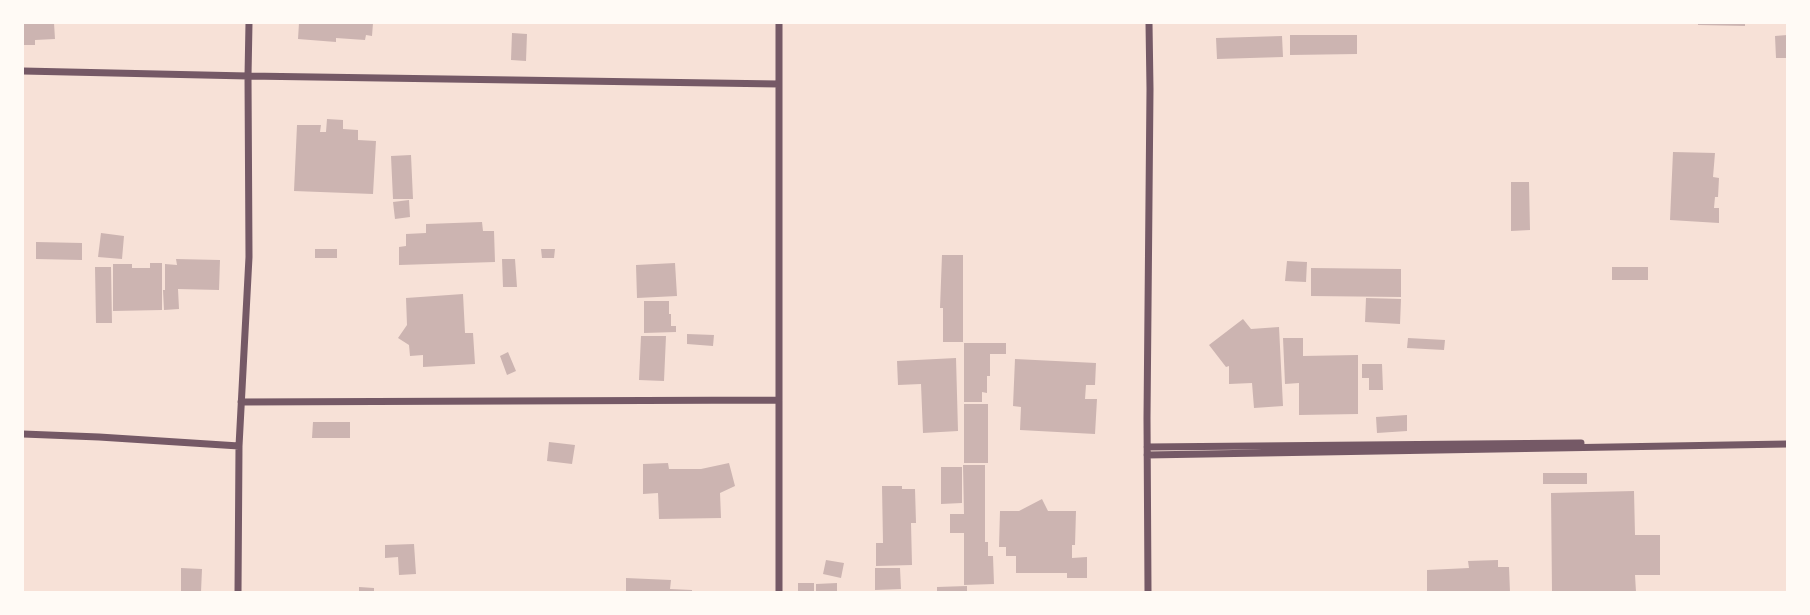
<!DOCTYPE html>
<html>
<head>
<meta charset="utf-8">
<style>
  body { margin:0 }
  #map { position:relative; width:1810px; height:615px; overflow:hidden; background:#f7e1d7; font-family:"Space Grotesk",sans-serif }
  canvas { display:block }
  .frame { position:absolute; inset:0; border:24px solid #fffaf5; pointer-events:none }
</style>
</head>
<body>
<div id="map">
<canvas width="1810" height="615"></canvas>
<div class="frame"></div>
</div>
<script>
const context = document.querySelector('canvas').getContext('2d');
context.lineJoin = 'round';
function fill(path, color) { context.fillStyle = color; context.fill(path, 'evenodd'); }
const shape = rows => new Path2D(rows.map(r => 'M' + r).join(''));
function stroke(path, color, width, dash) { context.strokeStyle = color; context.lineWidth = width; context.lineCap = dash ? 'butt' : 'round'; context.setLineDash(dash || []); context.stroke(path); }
fill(shape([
  [23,23,54,23,55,39,35,40,35,45,23,45],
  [299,23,373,23,372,36,366,35,365,40,336,38,336,42,298,39],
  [1698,23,1745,23,1745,26,1698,25],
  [512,33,527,34,526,61,511,60],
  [1290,35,1357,35,1357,54,1290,55],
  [1787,35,1787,58,1776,58,1775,36],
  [1282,36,1283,57,1217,59,1216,38],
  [327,119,343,120,343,129,358,130,358,140,376,141,373,194,294,191,297,125,321,125,320,132,326,132],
  [1673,152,1715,153,1713,177,1719,178,1718,197,1715,197,1714,208,1719,208,1719,223,1670,220],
  [411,155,413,199,393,199,391,156],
  [1511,182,1529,182,1530,230,1511,231],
  [409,200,410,217,395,219,393,202],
  [482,222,483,231,494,231,495,262,399,265,399,247,406,246,406,234,426,233,426,224],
  [101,233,124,236,122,259,98,257],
  [36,242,82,243,82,260,36,259],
  [315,249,337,249,337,258,315,258],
  [541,249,555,249,554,258,542,258],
  [942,255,963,255,963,342,943,342,943,308,940,308],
  [176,259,220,260,219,290,178,289,179,309,164,310,163,290,165,290,165,264,177,265],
  [502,259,515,259,517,287,503,287],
  [1287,261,1307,262,1306,282,1285,281],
  [150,263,162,263,162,310,113,311,113,264,132,264,132,268,150,268],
  [675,263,677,296,637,298,636,265],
  [95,267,111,267,112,323,96,323],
  [1612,267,1648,267,1648,280,1612,280],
  [1311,268,1401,269,1401,297,1311,296],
  [463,294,465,333,473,333,475,364,423,367,423,355,410,356,409,345,398,338,407,325,406,298],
  [1366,298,1401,299,1400,324,1365,322],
  [644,301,669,301,669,314,671,314,671,326,676,326,676,332,644,333],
  [1243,319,1251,329,1279,327,1283,406,1254,408,1252,383,1229,384,1229,366,1226,367,1209,345],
  [687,334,714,335,713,346,687,344],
  [641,336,666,336,664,381,639,380],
  [1283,338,1303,338,1303,356,1358,355,1358,414,1299,415,1299,383,1285,384],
  [1408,338,1445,340,1444,350,1407,348],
  [964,343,1006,343,1006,354,990,354,990,376,987,376,987,393,982,392,982,402,964,402],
  [508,352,516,371,507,375,500,356],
  [956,358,958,431,923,433,921,384,898,385,897,361],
  [1015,359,1096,363,1095,385,1086,385,1085,399,1097,399,1095,434,1020,430,1021,407,1013,406],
  [1362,364,1382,364,1383,390,1369,390,1369,378,1362,378],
  [964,404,988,404,988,463,964,463],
  [1407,415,1407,431,1377,433,1376,417],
  [313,422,350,422,350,438,312,438],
  [549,442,575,445,572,464,547,461],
  [668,463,669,469,701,469,729,463,735,486,720,493,721,518,659,519,658,493,643,494,643,464],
  [963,465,985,465,985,542,988,542,988,556,993,556,994,584,964,585,964,533,950,533,950,514,964,514],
  [941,467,962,467,962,503,941,504],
  [1543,473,1587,473,1587,484,1543,484],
  [882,486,902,486,902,489,915,489,916,523,911,523,912,565,876,566,876,543,883,543],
  [1634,491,1635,535,1660,535,1660,575,1635,575,1636,592,1552,592,1551,493],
  [1042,499,1048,511,1076,511,1075,545,1072,545,1072,558,1087,557,1087,578,1067,578,1067,573,1016,573,1016,556,1006,556,1006,547,999,547,1000,511,1019,511],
  [414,544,416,574,399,575,398,557,385,558,385,545],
  [826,560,844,563,841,578,823,574],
  [1498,560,1498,567,1509,567,1510,592,1427,592,1427,570,1469,568,1468,561],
  [181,568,202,569,201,592,181,592],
  [875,568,900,568,901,589,875,590],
  [626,578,671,580,670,589,692,590,692,592,626,592],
  [798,583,814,583,814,592,798,592],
  [837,583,837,592,816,592,816,584],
  [967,586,967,592,937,592,937,587],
  [359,587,374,588,374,592,359,592]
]), '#ccb4b1');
stroke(shape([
  [23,71,248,76,779,84],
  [241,402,779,400],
  [23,434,99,437,239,446],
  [1147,447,1581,443],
  [1147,455,1787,444],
  [238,592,239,446,249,257,248,76,249,23],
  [779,592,779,23],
  [1148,592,1147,418,1150,89,1149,23]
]), '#755966', 7);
</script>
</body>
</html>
